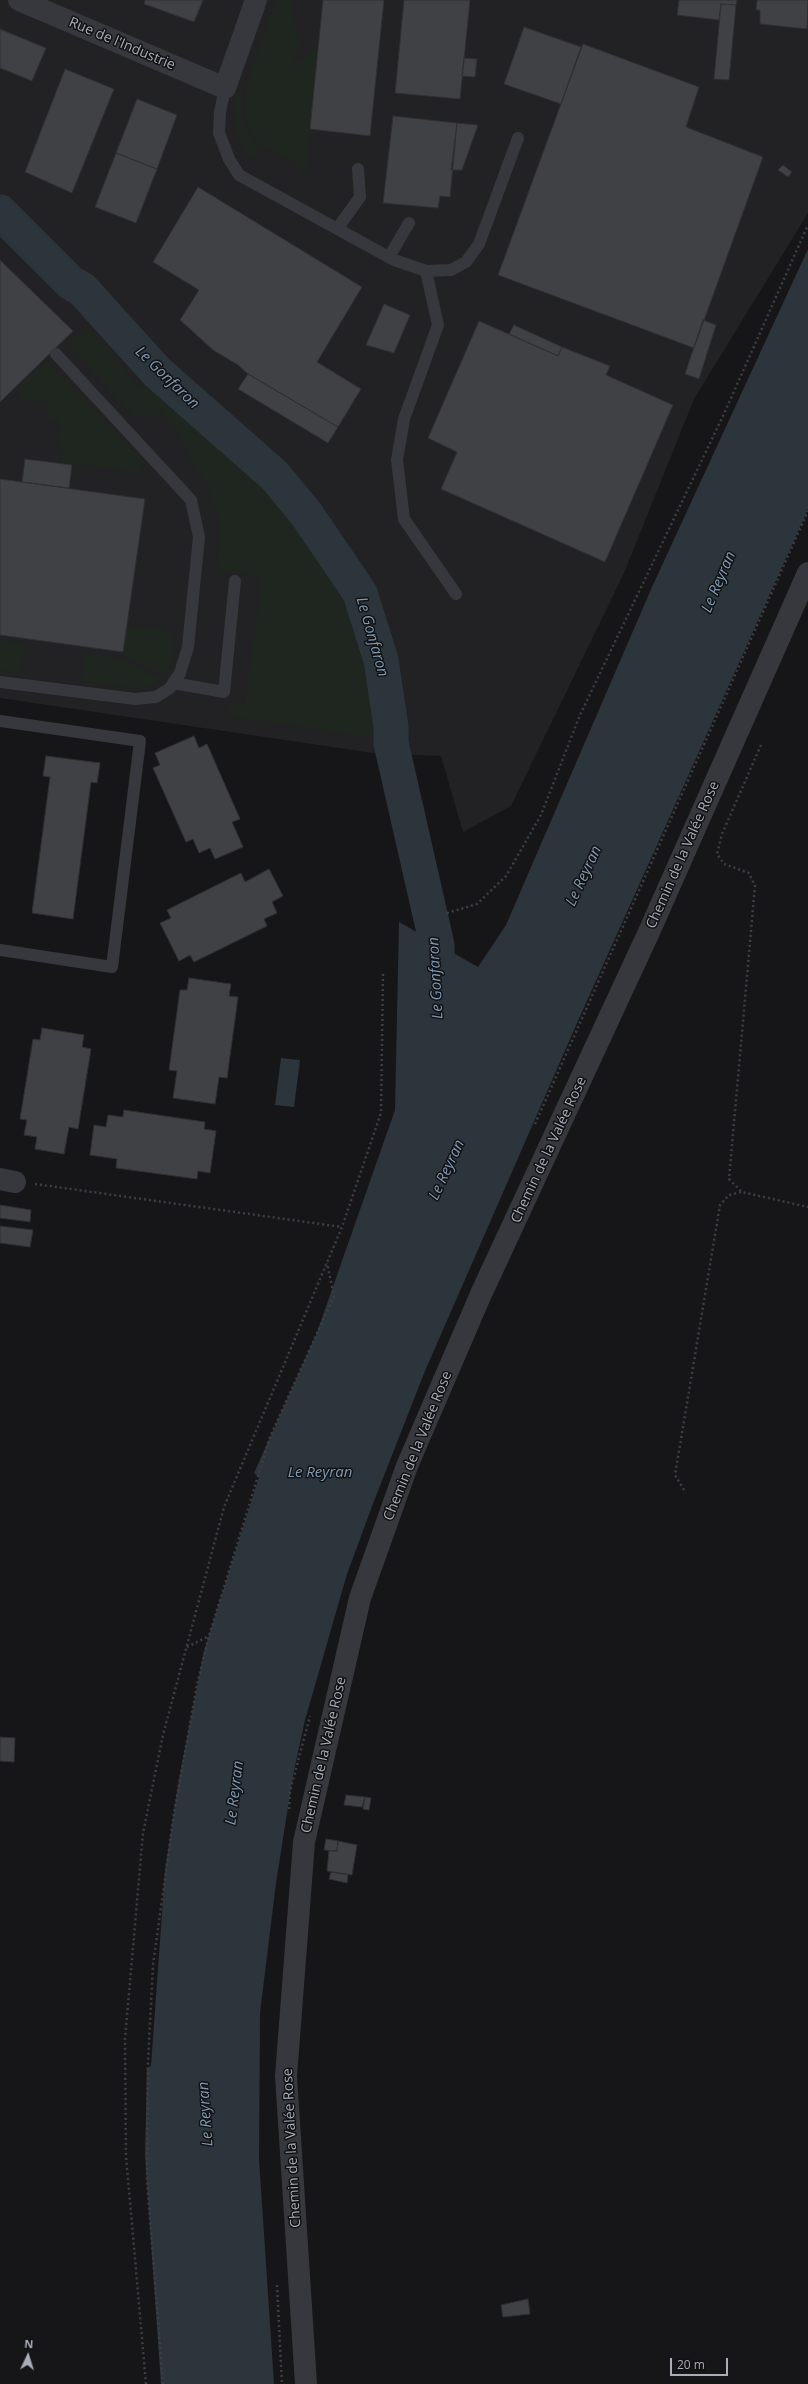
<!DOCTYPE html>
<html>
<head>
<meta charset="utf-8">
<style>
  body { margin:0 }
  #map { position:relative; width:808px; height:2384px; overflow:hidden; background:#161618; font-family:"Open Sans",sans-serif }
  canvas { display:block }
  .north { position:absolute; left:8px; top:2336px; width:40px; height:40px; -webkit-text-stroke:3px #111113; paint-order:stroke; rotate:4deg; font-size:11px; font-weight:700; line-height:16px; text-align:center; color:#a8adb8 }
  .north::after { content:''; display:block; margin:auto; width:14px; height:18px; background:#a8adb8; clip-path:polygon(50% 0,100% 100%,50% 72%,0 100%) }
  .scale { position:absolute; left:670px; top:2358px; width:58px; height:18px; box-sizing:border-box; border:2px solid #a8adb8; border-top:0; padding-left:5px; font-size:12px; line-height:14px; white-space:nowrap; color:#a8adb8; -webkit-text-stroke:3px #111113; paint-order:stroke }
</style>
</head>
<body>
<div id="map">
<canvas width="808" height="2384"></canvas>
<div class="north">N</div>
<div class="scale">20 m</div>
</div>
<script>
const context = document.querySelector('canvas').getContext('2d');
context.lineJoin = 'round';
function fill(path, color) { context.fillStyle = color; context.fill(path, 'evenodd'); }
const shape = rows => new Path2D(rows.map(r => 'M' + r).join(''));
function stroke(path, color, width, dash) { context.strokeStyle = color; context.lineWidth = width; context.lineCap = dash ? 'butt' : 'round'; context.setLineDash(dash || []); context.stroke(path); }
function write(font, color, halo, rows, align = 'center') {
  context.font = font + ' "Open Sans",sans-serif'; context.lineWidth = 3; context.setLineDash([]); context.textBaseline = 'middle'; context.strokeStyle = halo; context.fillStyle = color; for (const [text, x, y, turn = 0] of rows) {
    context.save(); context.translate(x, y); context.rotate((+turn || 0) * Math.PI / 180); context.textAlign = isNaN(turn) ? turn : align; if (halo) context.strokeText(text, 0, 0); context.fillText(text, 0, 0); context.restore();
  }
}
fill(shape([
  [0,0,808,0,808,213,694,399,624,573,511,806,463,832,441,756,373,753,0,698]
]), '#222225');
fill(shape([
  [277,0,290,0,299,43,294,61,302,62,319,40,306,171,258,142,249,130,245,112,246,94,251,70],
  [242,90,242,120,260,153,252,159,236,133,233,102,235,94],
  [87,327,142,390,148,387,151,391,155,378,270,488,350,608,366,664,375,738,227,716,230,703,245,704,262,577,217,570,220,522,208,488,178,434,162,411,158,416,134,415,67,345],
  [47,361,144,461,141,470,135,472,58,462,64,455,57,442,60,421,47,418,49,403,20,399,16,389],
  [127,626,166,630,171,633,174,641,174,660,164,675,123,656],
  [0,640,27,645,20,673,0,670],
  [84,653,121,659,160,679,150,686,136,689,81,681]
]), '#1e261f');
fill(shape([
  [808,249,808,509,577,1023,425,1371,374,1501,347,1574,305,1720,293,1775,276,1883,260,2013,259,2159,274,2384,161,2384,145,2155,147,2068,151,2066,165,1871,178,1785,204,1651,259,1477,254,1473,316,1335,395,1110,399,922,478,967,506,925,652,587],
  [281,1058,300,1060,294,1107,275,1105]
]), '#2c353c');
stroke(shape([
  [0,212,71,283,82,289,157,372,275,476,307,515,360,593,381,660,391,727,391,743,437,945,438,990]
]), '#2c353c', 35);
const building = shape([
  [145,0,203,0,194,22,144,4,145,0],
  [323,0,384,0,370,136,310,129,323,0],
  [404,0,470,0,460,99,395,93,404,0],
  [679,0,737,0,736,5,721,4,719,20,677,15,679,0],
  [757,0,808,0,807,29,760,24,760,10,756,10,757,0],
  [721,4,736,5,729,80,714,79,721,4],
  [524,27,581,47,561,104,504,84,524,27],
  [0,29,46,48,32,81,0,68,0,29],
  [583,44,699,87,686,127,763,157,694,348,498,275,583,44],
  [464,58,477,59,475,77,462,76,464,58],
  [65,69,114,89,72,193,25,172,65,69],
  [137,99,177,115,157,169,116,153,137,99],
  [393,116,457,123,450,197,440,196,438,208,383,203,393,116],
  [457,123,478,125,462,170,451,170,457,123],
  [116,153,157,169,136,223,95,207,116,153],
  [783,165,792,172,788,177,778,170,783,165],
  [198,187,362,287,317,362,361,389,338,427,248,374,238,365,213,350,180,320,199,290,153,262,198,187],
  [0,260,73,331,0,402,0,260],
  [384,304,410,315,394,353,366,345,384,304],
  [703,320,716,325,699,379,685,374,703,320],
  [479,321,558,356,562,347,610,366,606,375,673,405,605,562,441,489,457,452,428,438,479,321],
  [514,325,562,347,558,356,509,334,514,325],
  [248,374,338,427,328,443,238,389,248,374],
  [25,459,72,465,69,488,22,482,25,459],
  [0,479,145,499,123,652,0,635,0,479],
  [194,736,199,748,207,744,240,819,232,822,243,847,215,859,210,848,199,853,193,839,186,842,153,768,160,765,155,753,194,736],
  [46,756,100,763,97,783,91,782,73,919,32,913,50,777,43,776,46,756],
  [269,869,283,896,272,902,277,913,264,919,267,926,194,962,190,955,179,961,160,923,171,918,167,910,241,873,245,882,269,869],
  [189,978,231,984,229,996,238,997,227,1078,219,1077,215,1104,173,1098,177,1071,169,1070,180,990,187,990,189,978],
  [42,1028,84,1035,82,1047,91,1049,78,1129,69,1127,64,1154,35,1149,37,1137,24,1135,27,1120,20,1119,33,1039,40,1040,42,1028],
  [124,1110,205,1122,204,1129,216,1131,210,1173,198,1171,197,1179,116,1168,117,1159,90,1155,94,1125,106,1127,108,1115,123,1117,124,1110],
  [0,1205,31,1210,30,1222,0,1218,0,1205],
  [0,1226,33,1230,30,1247,0,1243,0,1226],
  [0,1737,15,1738,14,1762,0,1761,0,1737],
  [346,1795,365,1797,362,1807,344,1805,346,1795],
  [365,1797,371,1798,369,1810,363,1809,365,1797],
  [326,1839,338,1841,337,1851,324,1850,326,1839],
  [338,1841,357,1845,352,1875,327,1871,329,1851,337,1851,338,1841],
  [331,1872,348,1875,347,1883,329,1879,331,1872],
  [528,2299,530,2314,503,2317,501,2305,528,2299]
]);
fill(building, '#404145');
stroke(building, '#303034', 1);
stroke(shape([
  [761,745,722,834,717,854,724,864,749,873,755,886,729,1179,742,1192,808,1207],
  [447,913,477,904,506,876,541,815,580,715,723,416,808,225],
  [535,1124,808,511],
  [35,1184,342,1227],
  [684,1490,675,1475,720,1205,729,1195,741,1192],
  [187,1647,209,1636],
  [289,1809,290,1791,310,1716],
  [277,2285,282,2384],
  [146,2384,126,2156,125,2039,143,1833,163,1735,224,1507,342,1227,381,1113,383,974],
  [163,2384,147,2181,148,2062,153,1965,174,1813,197,1685,209,1636,270,1437,334,1296,327,1263]
]), '#3d3f44', 2.5, [2, 3]);
stroke(shape([
  [225,88,220,112,219,133,229,159,239,175,394,260,426,271,451,270,466,262,479,244,518,138],
  [337,229,360,197,358,169],
  [389,257,409,223],
  [426,271,438,325,404,419,397,460,404,519,456,594],
  [0,682,135,699,156,697,170,688,180,673,188,647,199,537,191,500,56,354],
  [173,683,224,692,235,581],
  [0,721,140,741,112,967,0,950]
]), '#37383d', 12);
stroke(shape([
  [19,0,225,88,256,0],
  [0,1179,15,1182],
  [306,2384,286,2076,304,1842,360,1598,407,1466,481,1294,649,932,808,573]
]), '#37383d', 22);
write('14px', '#a8adb8', '#111113', [
  ["Rue de l'Industrie",122,44,23],
  ["Chemin de la Valée Rose",683,855,-66],
  ["Chemin de la Valée Rose",549,1150,-65],
  ["Chemin de la Valée Rose",418,1446,-68],
  ["Chemin de la Valée Rose",324,1755,-77],
  ["Chemin de la Valée Rose",292,2148,-93]
]);
write('italic 15px', '#7f9bb3', '#111113', [
  ["Le Gonfaron",167,378,44],
  ["Le Reyran",719,582,-67],
  ["Le Gonfaron",372,637,74],
  ["Le Reyran",584,876,-65],
  ["Le Gonfaron",436,978,-93],
  ["Le Reyran",447,1170,-65],
  ["Le Reyran",320,1473],
  ["Le Reyran",235,1793,-83],
  ["Le Reyran",206,2114,-94]
]);
</script>
</body>
</html>
